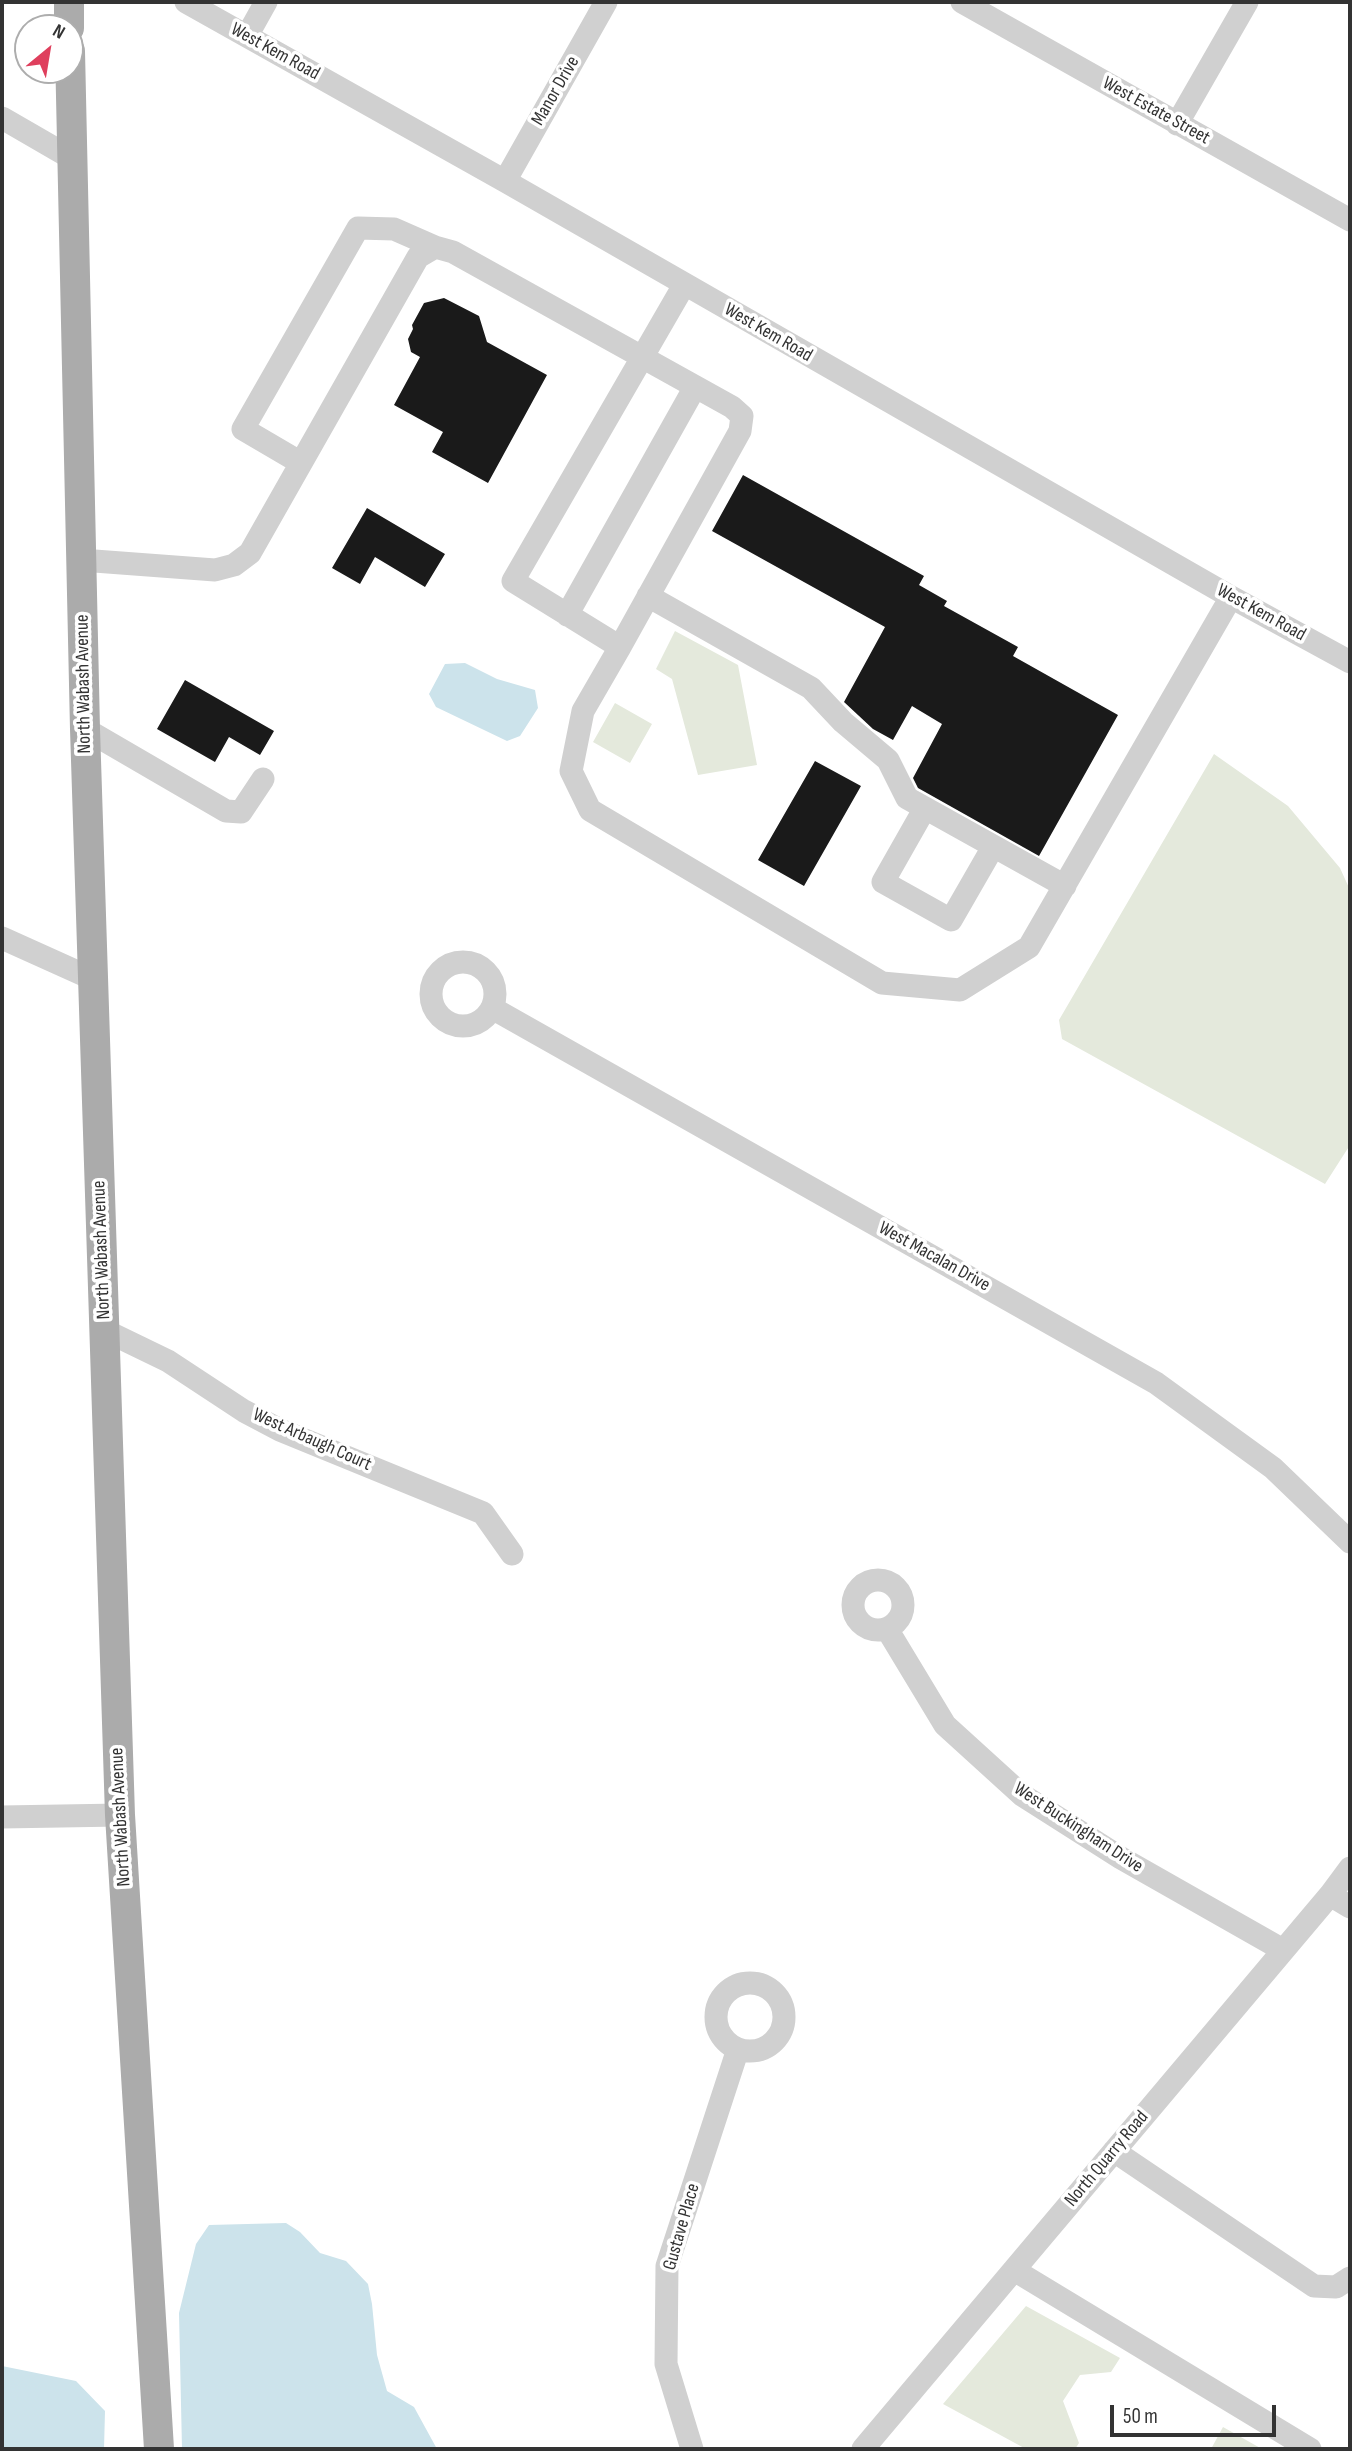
<!DOCTYPE html>
<html>
<head>
<meta charset="utf-8">
<style>
  body { margin:0 }
  #map { position:relative; width:1352px; height:2451px; overflow:hidden; background:#fff; font-family:"Sofia Sans Condensed",sans-serif }
  canvas { display:block }
  .frame { position:absolute; inset:0; border:4px solid #333; pointer-events:none }
  .north { position:absolute; left:14px; top:14px; width:70px; height:70px; box-sizing:border-box; background:#fff; border:2px solid #adadad; border-radius:50%; rotate:30deg; font-size:19px; font-weight:700; line-height:28px; text-align:center; color:#333 }
  .north::after { content:''; display:block; margin:auto; width:24px; height:32px; background:#df3f5d; clip-path:polygon(50% 0,100% 100%,50% 72%,0 100%) }
  .scale { position:absolute; left:1110px; top:2405px; width:166px; height:32px; box-sizing:border-box; border:4px solid #333; border-top:0; padding-left:9px; font-size:21px; line-height:24px; white-space:nowrap; color:#333; -webkit-text-stroke:5px #fff; paint-order:stroke }
</style>
</head>
<body>
<div id="map">
<canvas width="1352" height="2451"></canvas>
<div class="frame"></div>
<div class="north">N</div>
<div class="scale">50 m</div>
</div>
<script>
const context = document.querySelector('canvas').getContext('2d');
context.lineJoin = 'round';
function fill(path, color) { context.fillStyle = color; context.fill(path, 'evenodd'); }
const shape = rows => new Path2D(rows.map(r => 'M' + r).join(''));
function stroke(path, color, width, dash) { context.strokeStyle = color; context.lineWidth = width; context.lineCap = dash ? 'butt' : 'round'; context.setLineDash(dash || []); context.stroke(path); }
function write(font, color, halo, rows, align = 'center') {
  context.font = font + ' "Sofia Sans Condensed",sans-serif'; context.lineWidth = 7; context.setLineDash([]); context.textBaseline = 'middle'; context.strokeStyle = halo; context.fillStyle = color; for (const [text, x, y, turn = 0] of rows) {
    context.save(); context.translate(x, y); context.rotate((+turn || 0) * Math.PI / 180); context.textAlign = isNaN(turn) ? turn : align; if (halo) context.strokeText(text, 0, 0); context.fillText(text, 0, 0); context.restore();
  }
}
fill(shape([
  [675,631,738,665,757,765,698,775,672,679,656,669],
  [615,703,652,724,630,763,593,742],
  [1214,754,1288,806,1340,868,1350,890,1350,1145,1325,1184,1062,1039,1059,1020],
  [1026,2306,1120,2358,1111,2372,1080,2375,1063,2401,1079,2443,1075,2449,1026,2449,943,2404],
  [1223,2427,1262,2449,1211,2449]
]), '#e4e9dc');
fill(shape([
  [465,663,497,679,535,690,538,708,520,736,507,741,436,707,429,694,445,664],
  [286,2223,300,2232,320,2253,346,2261,368,2284,372,2304,377,2355,387,2391,414,2407,437,2449,182,2449,179,2313,196,2244,209,2225],
  [2,2366,76,2381,105,2411,104,2449,2,2449]
]), '#cce3eb');
fill(shape([
  [444,298,479,316,487,342,547,375,488,483,432,452,443,432,394,405,420,357,411,352,408,339,413,329,412,325,424,303],
  [743,475,924,576,919,585,947,601,944,606,1018,647,1013,656,1118,715,1039,856,918,788,913,778,942,724,912,706,893,740,873,729,844,702,885,627,712,531],
  [367,508,445,554,425,587,375,557,360,584,332,568],
  [185,680,274,731,260,755,229,737,215,762,157,729],
  [815,761,861,786,804,886,758,860]
]), '#1a1a1a');
stroke(shape([
  [186,2,505,181,1231,597,1350,662],
  [962,2,1350,220],
  [247,36,266,2],
  [2,118,73,159],
  [1177,124,1247,2],
  [505,181,606,2],
  [684,285,513,581,620,647,583,711,571,771,590,810,882,983,960,990,1029,947,1231,597],
  [301,463,243,429,358,228,394,229,435,247],
  [81,560,215,570,234,565,250,553,418,257,435,247,453,252,732,407,742,416,740,431,620,647],
  [648,596,811,688,843,722,888,760,907,798,1065,886],
  [567,615,695,387],
  [85,729,226,811,241,812,263,779],
  [925,808,883,882,951,920,993,847],
  [2,938,93,979],
  '431 994a32 32 0 1 1 64 0a32 32 0 1 1-64 0Z',
  [492,1008,1156,1383,1273,1468,1350,1542],
  [104,1330,168,1361,244,1411,280,1430,483,1513,512,1554],
  '853 1605a25 25 0 1 1 50 0a25 25 0 1 1-50 0Z',
  [887,1629,945,1725,1022,1795,1121,1858,1283,1950],
  [2,1817,120,1815],
  [1330,1895,1350,1907],
  '716 2017a34 34 0 1 1 68 0a34 34 0 1 1-68 0Z',
  [1114,2151,1314,2286,1336,2287,1350,2278],
  [1014,2270,1310,2449],
  [692,2449,666,2364,667,2266,738,2049],
  [863,2449,1330,1895,1350,1868]
]), '#d0d0d0', 23);
stroke(shape([
  [69,2,69,28],
  [70,51,85,729,120,1815,159,2449]
]), '#ababab', 30);
write('19px', '#333', '#fff', [
  ["West Kem Road",275,52,29],
  ["Manor Drive",556,91,-60],
  ["West Estate Street",1156,111,29],
  ["West Kem Road",768,333,30],
  ["West Kem Road",1261,613,29],
  ["North Wabash Avenue",84,684,-91],
  ["North Wabash Avenue",102,1250,-92],
  ["West Macalan Drive",934,1257,29],
  ["West Arbaugh Court",312,1440,24],
  ["North Wabash Avenue",121,1817,-93],
  ["West Buckingham Drive",1078,1828,33],
  ["North Quarry Road",1107,2159,-50],
  ["Gustave Place",682,2227,-74]
]);
</script>
</body>
</html>
